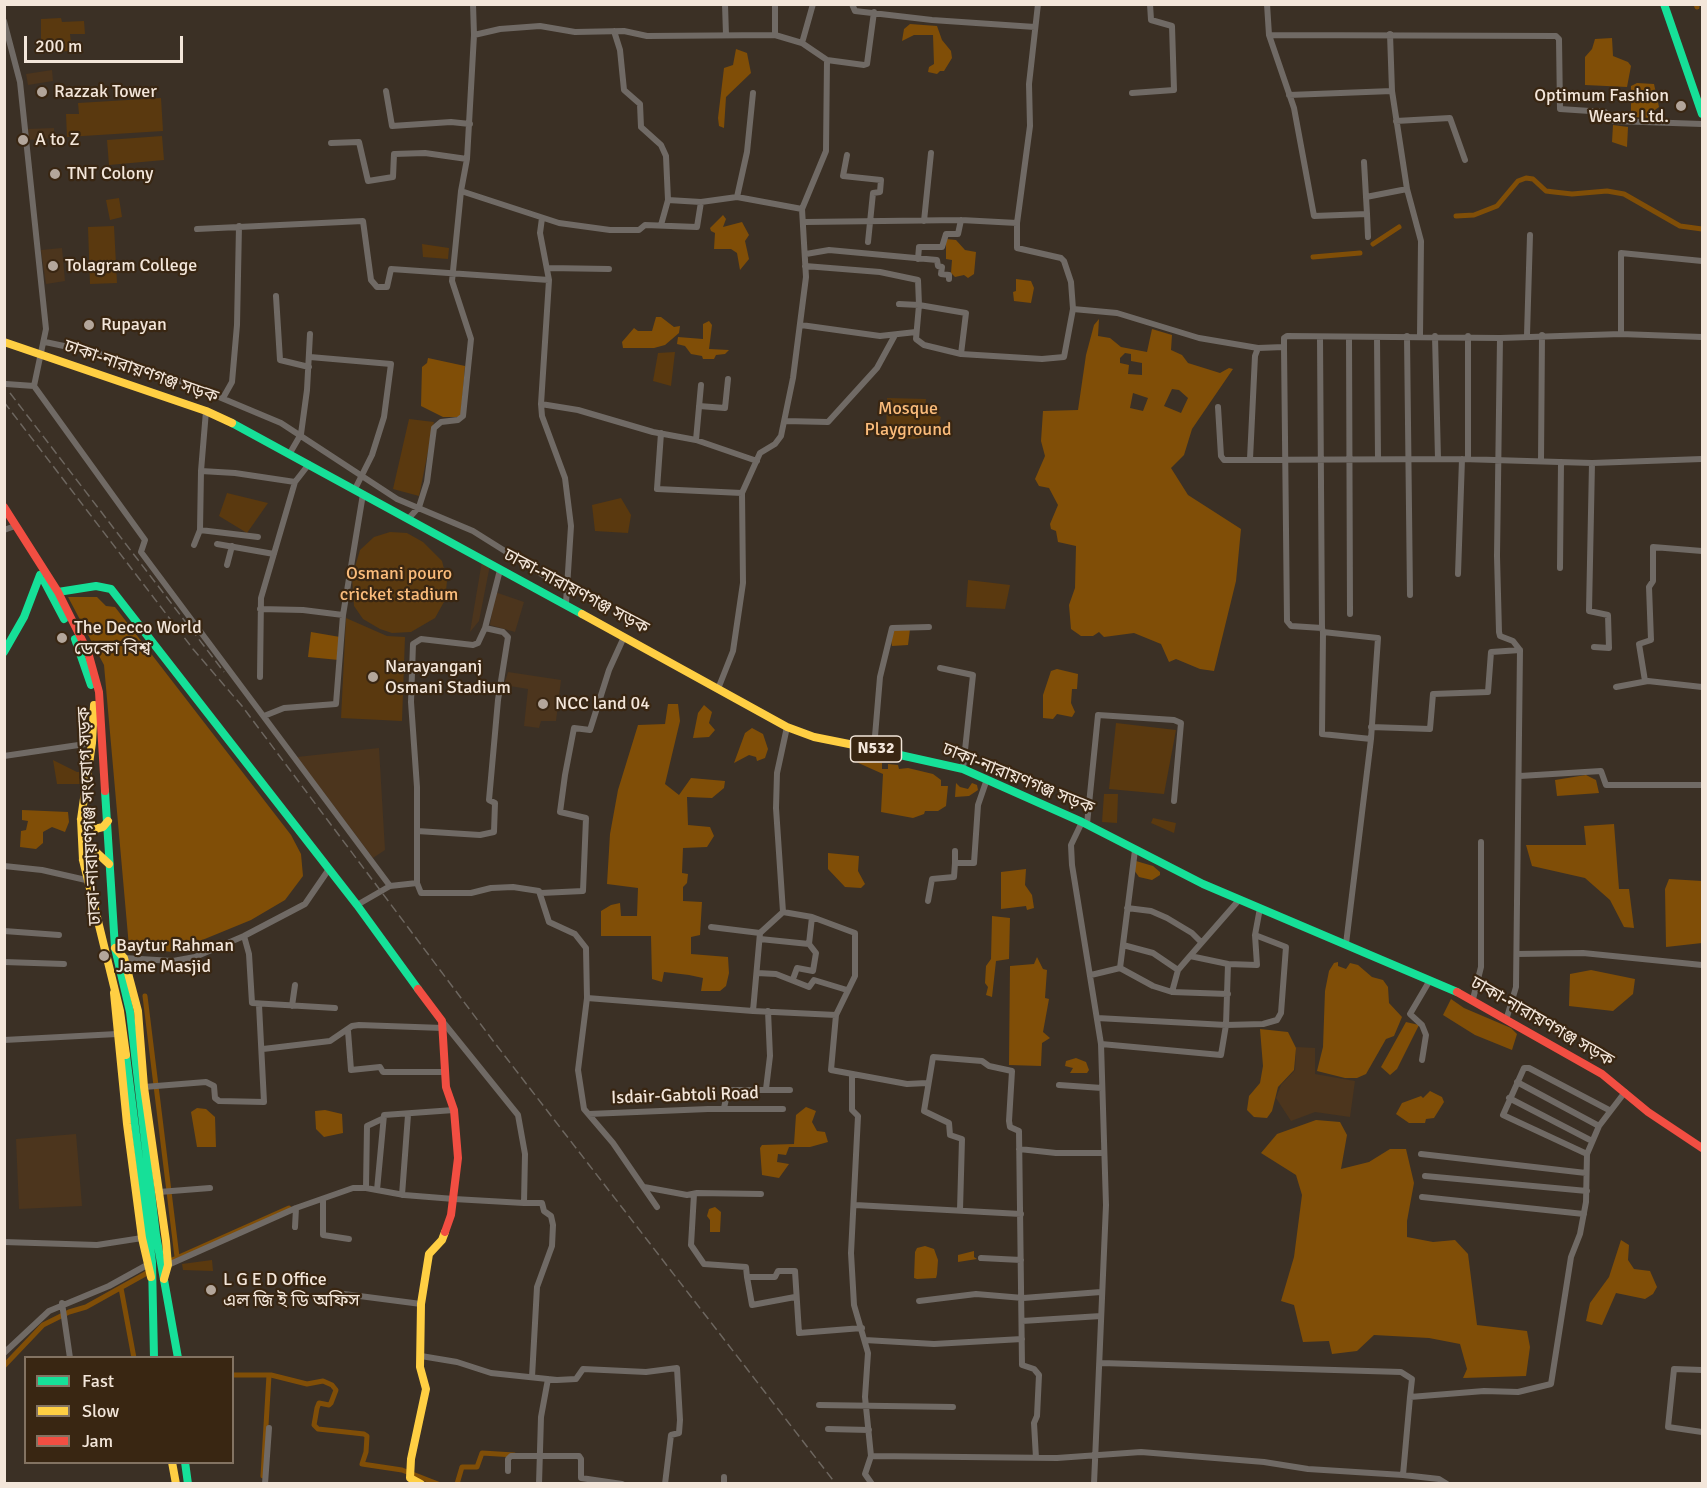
<!DOCTYPE html>
<html>
<head>
<meta charset="utf-8">
<style>
  body { margin:0 }
  #map { position:relative; width:1707px; height:1488px; overflow:hidden; background:#3b3025; font-family:Signika,sans-serif }
  canvas { display:block }
  .frame { position:absolute; inset:0; border:6px solid #f3e6da; pointer-events:none }
  .legend { position:absolute; left:24px; top:1356px; width:210px; height:108px; box-sizing:border-box; background:#392612; border:2px solid #837362; margin:0; padding:8px 10px; list-style:none; font-size:18px; color:#f3e6da }
  .legend li { display:flex; align-items:center; gap:12px; height:30px }
  .legend b { width:30px; border:2px solid #837362 }
  .scale { position:absolute; left:24px; top:36px; width:159px; height:27px; box-sizing:border-box; border:3px solid #f3e6da; border-top:0; padding-left:8px; font-size:18px; line-height:21px; white-space:nowrap; color:#f3e6da; -webkit-text-stroke:4px #392612; paint-order:stroke }
</style>
</head>
<body>
<div id="map">
<canvas width="1707" height="1488"></canvas>
<div class="frame"></div>
<ul class="legend">
<li><b style="height:8px;background:#16e098"></b>Fast</li>
<li><b style="height:8px;background:#ffcf43"></b>Slow</li>
<li><b style="height:8px;background:#f24e42"></b>Jam</li>
</ul>
<div class="scale">200 m</div>
</div>
<script>
const context = document.querySelector('canvas').getContext('2d');
context.lineJoin = 'round';
function fill(path, color) { context.fillStyle = color; context.fill(path, 'evenodd'); }
const shape = rows => new Path2D(rows.map(r => 'M' + r).join(''));
function stroke(path, color, width, dash) { context.strokeStyle = color; context.lineWidth = width; context.lineCap = dash ? 'butt' : 'round'; context.setLineDash(dash || []); context.stroke(path); }
function write(font, color, halo, rows, align = 'center') {
  context.font = font + ' Signika,"Noto Sans Bengali",sans-serif'; context.lineWidth = 4.5; context.setLineDash([]); context.textBaseline = 'middle'; context.strokeStyle = halo; context.fillStyle = color; for (const [text, x, y, turn = 0] of rows) {
    context.save(); context.translate(x, y); context.rotate((+turn || 0) * Math.PI / 180); context.textAlign = isNaN(turn) ? turn : align; if (halo) context.strokeText(text, 0, 0); context.fillText(text, 0, 0); context.restore();
  }
}
fill(shape([
  [52,70,53,81,28,85,26,74],
  [54,128,54,138,29,140,28,129],
  [62,248,65,281,46,284,41,250],
  [482,561,490,565,479,621,470,632],
  [495,592,524,602,515,632,490,625],
  [508,672,561,680,556,721,541,721,539,728,524,726,528,689,504,685],
  [379,748,385,850,373,858,297,757],
  [1296,1047,1315,1048,1315,1074,1355,1081,1350,1117,1315,1112,1291,1121,1276,1098,1281,1085,1295,1070],
  [76,1134,82,1206,19,1209,16,1139]
]), '#4c351d');
fill(shape([
  [61,18,62,22,84,21,85,34,70,34,72,51,49,52,49,40,41,40,41,19],
  [161,98,163,131,67,137,66,114,79,114,78,103],
  [162,136,164,160,109,165,107,140],
  [119,198,122,217,110,220,106,200],
  [114,226,117,283,90,284,88,227],
  [422,244,449,248,448,259,423,257],
  [675,352,671,386,653,381,658,353],
  [887,398,926,399,925,409,941,417,936,435,914,439,886,436],
  [409,419,434,422,419,496,393,489],
  [227,493,268,503,247,533,219,516],
  [621,498,631,515,628,533,595,531,592,505],
  [390,532,407,533,423,542,442,561,447,581,445,600,435,618,411,632,392,633,380,629,363,619,354,606,352,577,360,550,374,537],
  [968,580,1010,585,1005,609,966,607],
  [346,618,387,636,405,637,402,721,341,718],
  [1116,723,1176,730,1164,794,1109,789],
  [53,760,77,772,90,772,90,784,57,784],
  [1104,794,1118,794,1117,823,1102,822],
  [1153,818,1176,823,1174,833,1151,823],
  [212,1260,213,1271,183,1270,182,1264]
]), '#5a390f');
fill(shape([
  [910,24,937,26,942,40,951,51,952,58,944,71,940,71,937,74,928,72,929,67,934,64,933,35,914,35,902,41,904,29],
  [1612,38,1613,56,1628,62,1631,66,1627,87,1585,85,1585,57,1592,49,1595,39],
  [736,49,747,53,751,73,726,97,724,128,719,126,718,118,724,68,733,65],
  [1637,83,1654,84,1659,107,1652,112,1652,118,1631,117,1631,86],
  [1613,125,1628,127,1627,147,1612,142],
  [723,215,726,219,723,227,742,222,749,235,745,241,749,259,740,270,737,253,731,249,714,249,715,233,711,231,710,228],
  [946,239,956,240,965,250,976,252,974,274,968,278,964,275,955,277,951,273,952,260,946,259],
  [1016,279,1031,281,1034,288,1031,303,1014,301,1013,292,1016,291],
  [656,317,661,317,674,327,680,326,679,333,665,345,654,348,623,348,622,342,634,328,638,331,652,331],
  [1099,319,1098,336,1110,338,1121,347,1147,352,1152,329,1172,335,1171,350,1182,355,1188,363,1220,373,1229,368,1233,369,1192,429,1184,455,1171,468,1188,495,1241,529,1236,581,1214,671,1200,669,1176,659,1169,662,1161,644,1134,633,1104,637,1099,632,1093,636,1081,636,1071,629,1069,605,1075,588,1076,546,1058,542,1056,531,1051,529,1050,524,1058,505,1049,488,1039,486,1035,479,1045,456,1041,441,1043,411,1078,410,1086,355,1094,325],
  [1125,353,1131,354,1131,361,1142,363,1142,375,1128,374,1129,365,1120,363,1120,358],
  [1172,389,1179,390,1188,398,1181,413,1164,406],
  [1133,393,1148,398,1143,411,1130,408],
  [709,321,712,325,709,349,729,350,725,354,716,355,714,359,703,359,702,356,691,354,685,346,677,344,678,337,703,339,703,324],
  [428,358,465,366,461,415,459,417,443,417,421,406,422,367,427,363],
  [68,597,97,597,106,606,115,607,291,835,301,854,303,876,285,900,251,920,173,952,129,947,104,665],
  [895,628,910,629,908,645,892,646,891,640],
  [311,632,340,637,339,660,308,657],
  [1057,669,1078,674,1077,689,1072,689,1071,703,1075,712,1072,717,1057,714,1053,719,1043,718,1043,695,1051,671],
  [668,704,678,704,680,721,665,784,679,795,691,778,725,781,724,788,712,798,687,797,688,825,710,827,714,836,707,847,683,848,682,873,688,874,687,883,683,887,683,901,702,902,700,935,691,937,691,954,728,957,729,973,726,986,720,991,701,991,703,978,689,975,664,972,662,982,652,979,651,936,601,936,601,911,611,905,620,903,621,916,637,916,638,888,607,884,610,834,618,790,638,725,665,724],
  [704,705,712,712,709,723,715,730,709,737,693,738,698,713],
  [752,728,763,734,768,749,765,758,757,761,756,757,749,755,734,763,745,733],
  [854,761,882,763,882,769,888,769,888,764,898,765,899,769,908,768,933,774,941,780,941,786,948,786,946,806,938,811,925,811,924,814,913,818,881,812,883,774],
  [1586,775,1596,780,1599,793,1557,796,1555,780],
  [956,783,960,787,968,789,972,783,977,785,978,790,969,796,955,797],
  [22,810,68,812,69,822,65,832,52,827,43,832,43,843,36,849,20,847,21,831,26,830,28,821,22,820],
  [1614,824,1619,889,1629,889,1634,928,1624,927,1610,900,1585,878,1532,866,1526,845,1586,845,1584,826],
  [828,853,859,856,858,871,865,884,861,888,845,887,828,869],
  [1136,861,1153,866,1160,872,1160,875,1152,880,1139,877,1134,870],
  [1026,869,1025,885,1032,895,1034,908,1027,910,1026,906,1001,909,1001,872],
  [1669,879,1702,881,1702,943,1666,947,1665,889],
  [992,916,1010,918,1009,959,996,961,992,997,986,995,988,987,985,983,986,966,991,959],
  [1037,957,1043,969,1047,970,1045,998,1049,999,1043,1032,1050,1038,1042,1043,1041,1066,1009,1065,1010,966,1034,964],
  [1338,962,1338,966,1346,969,1350,963,1358,965,1372,977,1383,980,1388,987,1389,1003,1402,1017,1394,1036,1386,1039,1366,1074,1357,1078,1345,1078,1317,1071,1323,1047,1325,991,1329,971,1334,963],
  [1591,970,1635,979,1633,994,1613,1011,1569,1006,1570,974],
  [1451,999,1464,1008,1511,1028,1517,1034,1512,1050,1475,1035,1443,1015],
  [1406,1022,1419,1025,1397,1069,1390,1075,1381,1067],
  [1260,1029,1288,1032,1296,1048,1294,1070,1278,1087,1272,1111,1267,1118,1254,1117,1247,1110,1249,1096,1260,1083,1263,1066],
  [1076,1058,1086,1062,1089,1070,1087,1073,1070,1073,1073,1068,1065,1066,1066,1061],
  [1430,1091,1442,1097,1444,1102,1434,1118,1426,1119,1425,1123,1409,1123,1396,1114,1402,1103,1421,1096,1423,1098],
  [806,1107,816,1111,812,1122,817,1131,825,1132,828,1142,810,1147,789,1147,786,1155,778,1154,777,1162,789,1164,779,1178,762,1175,760,1148,762,1145,794,1144,796,1115],
  [197,1108,206,1109,215,1117,216,1147,197,1147,191,1112],
  [325,1110,342,1114,343,1133,324,1137,316,1129,315,1111],
  [1316,1120,1340,1122,1347,1135,1341,1169,1369,1162,1390,1149,1406,1149,1414,1183,1407,1221,1407,1237,1433,1242,1455,1240,1468,1254,1477,1325,1527,1331,1530,1347,1526,1376,1463,1378,1467,1369,1460,1344,1429,1338,1374,1335,1357,1351,1332,1354,1329,1341,1303,1342,1294,1305,1281,1301,1294,1257,1302,1195,1296,1175,1261,1153,1277,1134],
  [715,1207,721,1212,720,1232,710,1232,710,1220,707,1216,709,1209],
  [1621,1240,1629,1245,1628,1260,1634,1269,1650,1271,1657,1287,1653,1294,1645,1299,1616,1293,1602,1325,1586,1321,1590,1303,1609,1277],
  [925,1246,934,1249,938,1260,937,1274,936,1278,917,1279,914,1278,915,1252,917,1248],
  [974,1251,974,1257,977,1259,958,1262,958,1255]
]), '#804e07');
stroke(shape([
  [1696,4,1697,7],
  [1456,216,1474,215,1497,206,1518,181,1526,178,1533,179,1546,191,1554,192,1572,194,1607,191,1624,194,1680,226,1702,229],
  [1373,244,1399,227],
  [1313,257,1360,253],
  [145,996,177,1257],
  [170,1261,289,1208],
  [121,1288,134,1358],
  [4,1366,43,1325,69,1312,86,1307,147,1273],
  [232,1375,271,1375,307,1384,323,1381,332,1385,336,1390,331,1403,329,1405,319,1403,317,1408,314,1425,318,1429,364,1434,367,1436,366,1452,362,1464,402,1470,438,1484],
  [263,1476,269,1375],
  [457,1484,462,1467,477,1467,482,1453,514,1455]
]), '#804e07', 5);
stroke(shape([
  [473,4,474,35,500,29,540,26,575,32,624,31,647,36,775,35,802,43,827,60,864,65,867,64,874,12],
  [725,4,726,35],
  [852,4,855,11,932,20,1035,27],
  [1267,4,1269,35,1294,108,1314,216,1367,214,1364,162],
  [4,21,20,82,46,329,34,386,145,540,141,552,390,886],
  [614,31,620,50,624,90,640,104,641,127,661,145,666,156,668,200,661,225],
  [775,35,775,4],
  [1269,35,1556,36,1559,39,1560,109,1605,112,1614,121,1702,124],
  [802,43,813,4],
  [386,91,392,126,451,122,470,124],
  [1132,93,1174,90,1172,26,1151,20,1150,4],
  [1289,95,1392,91],
  [1396,121,1450,118,1465,160],
  [331,143,359,142,368,181,393,177,394,154,425,153,467,159],
  [847,155,843,176,881,180,880,192,873,193,868,242],
  [1407,189,1421,241,1420,336],
  [461,191,559,223,610,230,639,230,645,225,697,227,701,202,737,197,802,209],
  [737,197,747,152,753,93],
  [1366,197,1407,189,1392,91,1390,34],
  [668,200,701,202],
  [1367,214,1368,237],
  [542,218,540,233,549,280,541,404,542,416,565,478,571,526,566,603],
  [924,221,931,153],
  [805,222,961,220,1017,223,1030,126,1029,84,1038,4],
  [1017,223,1017,248,1061,258,1064,261,1071,282,1073,309],
  [197,229,363,221,371,280,377,287,387,287,391,269,549,280],
  [806,254,829,250,937,260,938,266,942,267,941,274,949,275,949,279],
  [918,259,919,247,942,247,946,234,958,234,961,220],
  [805,266,880,272,918,280,919,305,966,313,961,354],
  [548,268,609,269],
  [276,296,280,360,309,367],
  [899,304,919,305,916,339,924,345,961,354,1042,359,1064,357,1073,309,1117,313,1199,338,1258,348,1284,347,1284,338,1287,336,1500,338,1621,334,1702,337],
  [801,325,880,336,916,332],
  [1621,334,1621,253,1702,261],
  [1527,335,1530,235],
  [1407,336,1410,595],
  [1435,336,1438,459],
  [1468,336,1468,459],
  [1349,337,1350,614],
  [1377,337,1378,459],
  [1320,338,1322,628],
  [1500,338,1497,556,1499,632,1500,636,1513,641,1520,650,1516,987,1507,1017],
  [45,342,97,353,188,384,281,423,397,499,473,531,567,590],
  [1284,347,1287,621,1291,626,1322,628,1323,632,1322,734,1371,739,1346,944],
  [310,357,391,364,384,417,372,455,355,489],
  [6,384,34,386],
  [223,398,232,382,237,325,239,226],
  [541,404,578,410,653,432,696,440,757,461],
  [699,406,725,408,728,379],
  [1218,407,1221,456,1224,460,1462,459,1592,463,1702,459],
  [785,421,828,422,877,368,895,335],
  [661,433,657,489,742,493],
  [696,440,701,385],
  [290,453,301,434,307,390,310,334],
  [1250,459,1255,356,1258,348],
  [1541,461,1542,335],
  [1592,463,1589,611,1608,615,1609,648,1594,647],
  [201,471,235,473,295,482,309,464],
  [409,518,419,507,427,482,434,428,441,422,458,420,463,416,471,339,452,281,461,191,467,159,474,35],
  [4,530,15,526],
  [200,530,258,537],
  [217,544,274,554],
  [194,545,200,530,201,471,206,411],
  [227,565,232,546],
  [1560,568,1561,462],
  [1458,574,1462,459],
  [260,609,303,610,343,615,363,494],
  [1323,632,1378,638,1371,739],
  [940,668,973,675,963,769],
  [260,677,261,598,295,482],
  [1645,681,1639,644,1651,640,1649,587,1653,581,1653,547,1702,551],
  [1616,687,1648,681,1702,687],
  [718,689,733,651,743,583,742,493,760,453,775,444,781,436,793,378,806,277,802,209,826,151,827,60],
  [264,716,284,708,336,704,343,615],
  [787,727,777,773,776,808,783,912,812,917,855,933,855,976,836,1015,831,1070,907,1084,927,1083],
  [1371,727,1430,729,1433,694,1488,692,1491,652,1520,650],
  [874,748,880,677,892,628,929,627],
  [4,756,92,743],
  [1520,776,1601,771,1606,785,1702,785],
  [1082,822,1071,845,1072,865,1101,1044,1106,1205,1094,1484],
  [1087,824,1098,715,1174,720,1181,723,1174,801],
  [417,831,480,835,494,832,495,803,489,800,498,700,508,637,503,632,485,628],
  [955,863,955,851],
  [4,866,42,870,86,880],
  [417,883,421,893,471,893,491,888,513,887,539,891,549,922,575,934,586,948,587,998,753,1011],
  [541,893,583,891,586,818,560,812,565,775,574,728,590,730,609,670,624,637],
  [928,901,932,879,954,877,955,863,974,863,978,805,987,779],
  [357,905,390,886,417,883,417,787,411,702,413,644,421,639,473,645,478,643,485,628,500,570],
  [1127,908,1151,911,1167,918,1192,933,1201,942],
  [783,912,760,933,753,1011,836,1015],
  [711,927,760,933],
  [4,931,59,935],
  [244,936,249,954,252,1003,335,1008],
  [760,939,809,944],
  [1123,945,1153,953,1178,970],
  [1517,954,1583,953,1702,965],
  [124,958,173,961,195,957,244,936,305,904,329,869],
  [4,962,64,964],
  [1228,964,1190,956,1239,900],
  [1120,968,1153,986,1172,992,1228,994],
  [757,973,776,974,809,987,814,980,847,990],
  [1091,975,1120,968,1135,850],
  [793,979,797,968,813,971,816,953,809,944,812,917],
  [1172,992,1178,970,1190,956],
  [587,998,578,1070,584,1109,613,1143,657,1207],
  [1473,999,1481,967,1481,842],
  [292,1006,295,985],
  [1097,1018,1226,1025,1228,964,1257,965,1255,935,1260,908],
  [348,1031,351,1070,380,1067,383,1072,445,1072],
  [4,1040,117,1034],
  [1101,1044,1221,1055,1226,1025,1263,1024,1277,1020,1281,1013,1286,947,1255,935],
  [263,1049,330,1041,352,1026,359,1025,443,1028],
  [1422,1060,1426,1035,1422,1025,1410,1014,1430,980],
  [852,1076,852,1110,858,1116,851,1253,854,1305,868,1353,865,1397,871,1456,865,1474,872,1484],
  [1517,1082,1599,1126],
  [1059,1085,1102,1088],
  [144,1087,206,1082,214,1086,215,1098,219,1101,264,1102,259,1005],
  [766,1089,770,1056,768,1011],
  [1509,1098,1592,1141],
  [724,1108,728,1090,790,1090],
  [589,1114,708,1109,783,1109],
  [1019,1149,1056,1153,1103,1153],
  [1421,1154,1586,1173],
  [1587,1154,1503,1115,1524,1068,1529,1068,1609,1110],
  [1425,1176,1587,1191],
  [644,1187,687,1195,697,1193,761,1194],
  [366,1188,367,1126,382,1119],
  [377,1190,384,1115,454,1110],
  [159,1192,210,1188],
  [694,1194,691,1245,704,1264,746,1267,747,1277,775,1277,778,1271,795,1271,799,1333,862,1328],
  [402,1195,408,1115],
  [1422,1197,1584,1214],
  [323,1199,323,1235,349,1239],
  [524,1203,542,1203,544,1211,551,1216,553,1225,552,1246,537,1287,532,1377],
  [855,1205,1021,1214],
  [960,1210,962,1139,950,1135,949,1123,924,1111,933,1057,982,1061,989,1066,1012,1071,1009,1121,1010,1127,1019,1131,1022,1365,1034,1369,1039,1375,1037,1416,1034,1423,1036,1458],
  [295,1227,296,1208],
  [4,1242,97,1245,142,1238],
  [981,1258,1021,1260],
  [168,1265,296,1208,353,1188,366,1188,404,1195,454,1199,524,1203,525,1154,518,1115,443,1022],
  [747,1277,752,1305,795,1297],
  [344,1294,421,1304],
  [919,1301,976,1294,1023,1298,1101,1292],
  [62,1303,70,1358],
  [1022,1321,1101,1316],
  [865,1340,934,1344,1022,1339],
  [4,1353,49,1311,109,1286,147,1265],
  [421,1356,457,1362,491,1373,557,1380,576,1379,583,1369,646,1372,677,1368,680,1420,679,1433,671,1435,665,1484],
  [1101,1363,1401,1372,1412,1379,1410,1397],
  [1702,1370,1674,1369,1668,1427,1702,1432],
  [819,1405,953,1407],
  [828,1429,869,1430],
  [871,1456,1057,1458,1141,1452,1264,1462,1308,1469,1403,1475,1410,1397,1484,1391,1518,1392,1551,1384,1571,1257,1580,1234,1586,1202,1587,1154,1599,1126,1625,1092],
  [508,1471,508,1459,511,1456,579,1456,581,1459,581,1478,622,1484],
  [1403,1475,1439,1479,1447,1484],
  [265,1484,269,1428],
  [539,1484,541,1417,548,1379],
  [724,1484,724,1477]
]), '#706a65', 6);
stroke(shape([
  [1664,4,1702,114],
  [232,423,582,614],
  [44,581,64,619],
  [58,592,96,586,111,589,357,905,418,989],
  [75,639,91,685],
  [4,652,24,617,40,575],
  [864,747,963,769,1082,822,1203,884,1457,992],
  [105,791,115,948,130,1012,156,1235,178,1358],
  [126,1055,152,1262,154,1358],
  [185,1462,188,1484]
]), '#16e098', 8);
stroke(shape([
  [4,342,206,411,232,423],
  [582,614,787,727,814,737,864,747],
  [94,705,92,743,81,819,83,860,120,1011,126,1055],
  [81,819,95,829,103,827,108,821],
  [83,860,96,852,109,864],
  [115,948,124,958,138,1011,144,1087,166,1241,168,1265,164,1279],
  [114,993,127,1124,142,1238,151,1277],
  [172,1462,176,1484],
  [421,1484,410,1478,411,1459,426,1389,420,1367,421,1304,429,1254,442,1240,445,1232]
]), '#ffcf43', 8);
stroke(shape([
  [4,507,58,592,88,652,99,692,105,791],
  [418,989,442,1021,446,1087,454,1110,458,1158,451,1215,445,1232],
  [1457,992,1602,1074,1648,1112,1702,1148]
]), '#f24e42', 8);
stroke(shape([
  [10,393,224,672],
  [4,402,193,649,242,706,494,1042,836,1484]
]), '#6d665f', 1.5, [9, 4.5]);
for (const [x, y, r, color] of [
  [42,92,6,"#b3a69b"],
  [1681,106,6,"#b3a69b"],
  [23,140,6,"#b3a69b"],
  [55,174,6,"#b3a69b"],
  [53,266,6,"#b3a69b"],
  [89,325,6,"#b3a69b"],
  [62,638,6,"#b3a69b"],
  [373,677,6,"#b3a69b"],
  [543,704,6,"#b3a69b"],
  [104,956,6,"#b3a69b"],
  [211,1290,6,"#b3a69b"]
]) { const dot = new Path2D(); dot.arc(x, y, r, 0, 2 * Math.PI); context.fillStyle = color; context.fill(dot); stroke(dot, '#392612', 2); }
for (const [x, y, w] of [
  [876,749,51]
]) { const box = new Path2D(); box.roundRect(x - w / 2, y - 13, w, 26, 4.5); context.fillStyle = '#392612'; context.fill(box); stroke(box, '#f3e6da', 1.5); }
write('bold 16px', '#f3e6da', null, [
  ["N532",876,749]
]);
write('18px', '#f3e6da', '#392612', [
  ["Razzak Tower",54,92],
  ["Optimum Fashion",1669,96,"right"],
  ["Wears Ltd.",1669,117,"right"],
  ["A to Z",35,140],
  ["TNT Colony",67,174],
  ["Tolagram College",65,266],
  ["Rupayan",101,325],
  ["The Decco World",74,628],
  ["ডেকো বিশ্ব",74,649],
  ["Narayanganj",385,667],
  ["Osmani Stadium",385,688],
  ["NCC land 04",555,704],
  ["Baytur Rahman",116,946],
  ["Jame Masjid",116,967],
  ["L G E D Office",223,1280],
  ["এল জি ই ডি অফিস",223,1301]
], 'left');
write('18px', '#f3e6da', '#392612', [
  ["ঢাকা-নারায়ণগঞ্জ সড়ক",141,372,19],
  ["ঢাকা-নারায়ণগঞ্জ সড়ক",576,592,28],
  ["ঢাকা-নারায়ণগঞ্জ সড়ক",1018,779,22],
  ["ঢাকা-নারায়ণগঞ্জ সংযোগ সড়ক",90,816,-93],
  ["ঢাকা-নারায়ণগঞ্জ সড়ক",1542,1022,30],
  ["Isdair-Gabtoli Road",685,1096,-2]
]);
write('18px', '#fbbc7b', '#392612', [
  ["Mosque",908,409],
  ["Playground",908,430],
  ["Osmani pouro",399,574],
  ["cricket stadium",399,595]
]);
</script>
</body>
</html>
